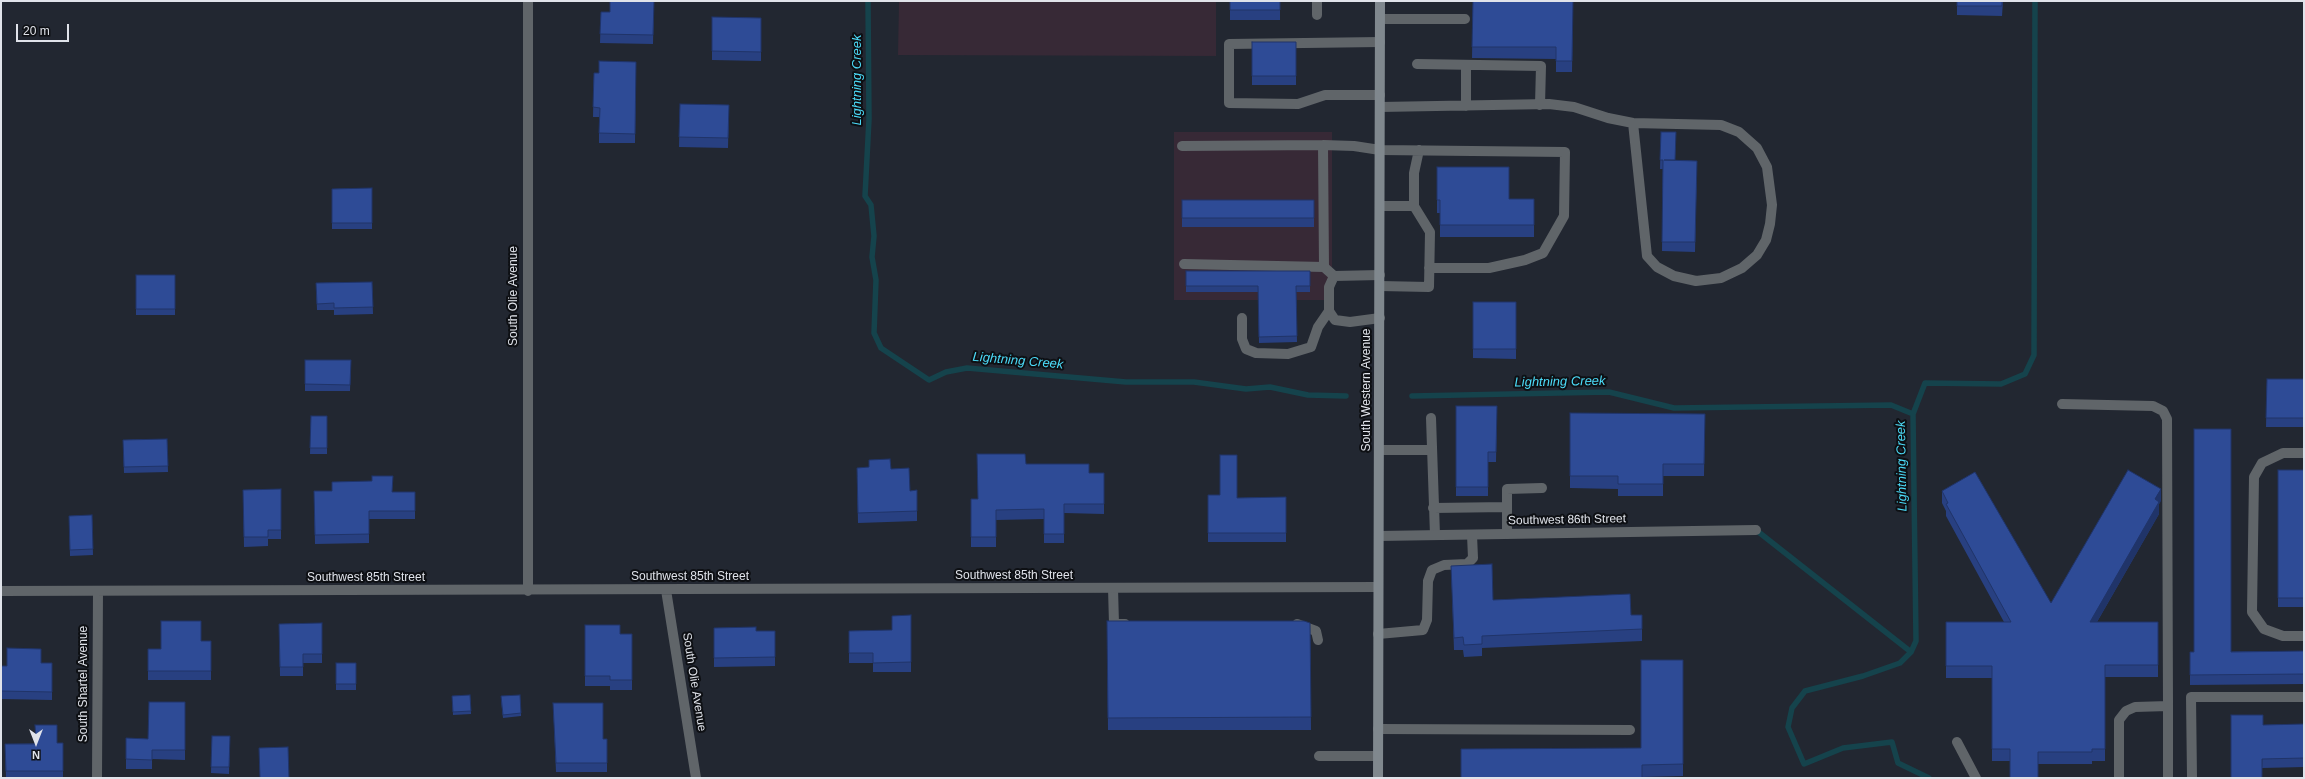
<!DOCTYPE html>
<html>
<head>
<meta charset="utf-8">
<style>
  body { margin:0 }
  #map { position:relative; width:2305px; height:779px; overflow:hidden; background:#222731; font-family:Helvetica,sans-serif }
  canvas { display:block }
  .frame { position:absolute; inset:0; border:2px solid #e0e3ea; pointer-events:none }
  .north { position:absolute; left:16px; top:723px; width:40px; height:40px; -webkit-text-stroke:3px #0e1014; paint-order:stroke; rotate:180deg; font-size:11px; font-weight:700; line-height:16px; text-align:center; color:#e0e3ea }
  .north::after { content:''; display:block; margin:auto; width:14px; height:18px; background:#e0e3ea; clip-path:polygon(50% 0,100% 100%,50% 72%,0 100%) }
  .scale { position:absolute; left:16px; top:24px; width:53px; height:18px; box-sizing:border-box; border:2px solid #e0e3ea; border-top:0; padding-left:5px; font-size:12px; line-height:14px; white-space:nowrap; color:#e0e3ea; -webkit-text-stroke:3px #0e1014; paint-order:stroke }
</style>
</head>
<body>
<div id="map">
<canvas width="2305" height="779"></canvas>
<div class="frame"></div>
<div class="north">N</div>
<div class="scale">20 m</div>
</div>
<script>
const context = document.querySelector('canvas').getContext('2d');
context.lineJoin = 'round';
function fill(path, color) { context.fillStyle = color; context.fill(path, 'evenodd'); }
const shape = rows => new Path2D(rows.map(r => 'M' + r).join(''));
function stroke(path, color, width, dash) { context.strokeStyle = color; context.lineWidth = width; context.lineCap = dash ? 'butt' : 'round'; context.setLineDash(dash || []); context.stroke(path); }
function write(font, color, halo, rows, align = 'center') {
  context.font = font + ' Helvetica,sans-serif'; context.lineWidth = 4; context.setLineDash([]); context.textBaseline = 'middle'; context.strokeStyle = halo; context.fillStyle = color; for (const [text, x, y, turn = 0] of rows) {
    context.save(); context.translate(x, y); context.rotate((+turn || 0) * Math.PI / 180); context.textAlign = isNaN(turn) ? turn : align; if (halo) context.strokeText(text, 0, 0); context.fillText(text, 0, 0); context.restore();
  }
}
fill(shape([
  [899,1,1216,1,1216,56,898,55],
  [1174,132,1332,132,1332,300,1174,300]
]), '#372936');
stroke(shape([
  [868,1,869,119,865,196,871,205,874,236,872,257,876,280,874,333,881,348,929,380,946,372,967,368,1126,382,1194,382,1246,389,1270,387,1308,395,1346,396],
  [1412,396,1609,392,1674,408,1891,405,1913,414],
  [1756,530,1911,652],
  [1929,778,1898,763,1892,742,1843,748,1804,764,1788,727,1792,708,1805,691,1863,676,1900,663,1911,652,1916,641,1913,414,1925,383,2001,384,2025,374,2034,355,2035,1]
]), '#15434c', 5.5);
stroke(shape([
  [1317,1,1317,15],
  [1380,19,1465,19],
  [1380,42,1229,44,1229,103,1298,104,1325,95,1380,95],
  [1417,64,1541,66,1540,105],
  [1466,65,1466,106],
  [1380,107,1549,104,1574,107,1608,118,1633,123,1721,125,1739,132,1757,148,1767,167,1772,205,1770,224,1766,240,1757,255,1742,268,1721,278,1696,281,1674,276,1657,267,1647,256,1633,123],
  [1323,145,1324,267],
  [1182,146,1323,145,1354,146,1380,150,1565,152,1564,216,1543,253,1525,260,1489,268,1429,268],
  [1380,206,1414,206],
  [1184,264,1324,267,1334,276,1380,275],
  [1334,276,1329,287,1329,311,1335,320,1350,322,1380,318],
  [1380,286,1429,287,1430,232,1414,206,1414,173,1419,150],
  [1242,318,1242,339,1246,349,1256,353,1288,354,1311,347,1318,327,1329,311],
  [2062,404,2153,406,2163,411,2167,419,2168,706,2135,707,2126,711,2119,720,2119,778],
  [1431,418,1435,535],
  [1380,450,1431,450],
  [2304,453,2283,453,2262,463,2254,477,2252,612,2264,629,2283,636,2304,636],
  [1433,508,1507,507],
  [1507,534,1507,489,1542,488],
  [1113,588,1114,624,1125,624],
  [1297,624,1316,631,1318,640],
  [1378,634,1423,630,1427,620,1428,581,1432,570,1444,565,1467,564,1473,558,1472,535],
  [1378,729,1630,730],
  [1957,742,1976,778],
  [1319,756,1378,756],
  [2168,778,2168,706],
  [2192,778,2191,697,2304,697]
]), '#606569', 10);
stroke(shape([
  [528,1,528,591],
  [1379,536,1756,530],
  [666,590,696,778],
  [1,591,1378,587],
  [97,778,98,591]
]), '#606569', 10);
stroke(shape([
  [1378,778,1380,1]
]), '#80888e', 10);
fill(shape([
  [654,1,653,44,600,43,601,12,610,12],
  [1230,1,1280,1,1280,20,1230,20],
  [1473,1,1573,1,1572,72,1556,72,1556,59,1472,58],
  [1957,1,2003,1,2002,16,1957,15],
  [712,17,761,18,761,61,712,60],
  [1252,42,1296,42,1296,85,1252,85],
  [636,62,635,143,599,143,599,117,593,117,594,73,599,73],
  [680,104,729,105,728,148,679,147],
  [1661,132,1675,160,1697,161,1695,252,1662,251,1663,169,1660,169],
  [1437,167,1509,199,1534,199,1534,237,1440,237,1440,213,1437,213],
  [372,188,372,229,332,229,332,189],
  [1182,200,1314,200,1314,227,1182,227],
  [1186,271,1310,271,1310,292,1296,292,1297,342,1259,343,1258,292,1186,292],
  [136,275,175,275,175,315,136,315],
  [372,282,373,314,334,315,334,310,317,310,316,283],
  [1473,302,1516,302,1516,359,1473,358],
  [305,360,351,360,350,391,305,391],
  [2267,379,2304,379,2304,427,2266,427],
  [1456,406,1497,406,1496,462,1488,462,1488,496,1456,496],
  [1570,413,1705,414,1704,476,1663,476,1663,496,1618,496,1618,489,1570,488],
  [311,416,327,416,327,454,310,454],
  [167,439,168,472,124,473,123,440],
  [1026,464,1089,473,1104,473,1104,514,1064,513,1064,543,1044,543,1044,519,996,520,996,547,971,547,971,499,978,499],
  [891,469,910,491,917,490,917,521,858,523,857,477],
  [2278,470,2304,470,2304,607,2278,607],
  [281,489,281,539,268,539,268,546,244,547,243,490],
  [314,491,332,491,393,492,415,492,415,519,369,519,369,543,315,544],
  [1942,491,2051,603,2161,501,2159,504,2159,514,2097,622,2158,622,2158,677,2105,677,2105,761,2092,761,2092,764,2038,764,2010,761,1992,761,1992,678,1946,678,1946,622,2004,622,1946,516,1946,511,1942,503],
  [1208,495,1237,498,1286,497,1286,542,1208,542],
  [92,515,93,555,70,556,69,516],
  [1451,566,1493,600,1631,615,1642,629,1642,641,1482,648,1482,656,1464,657,1463,650,1454,650],
  [911,615,911,672,873,672,873,663,849,663,849,631,892,630],
  [1107,621,1310,623,1311,730,1108,730],
  [322,623,322,663,303,663,303,676,280,676,279,624],
  [585,625,620,634,632,634,632,690,610,690,610,686,585,686],
  [714,628,756,631,775,631,775,666,714,667],
  [201,641,211,641,211,680,148,680,148,649,161,649],
  [2304,651,2304,684,2190,685,2190,652],
  [1683,660,1683,776,1642,777,1641,748],
  [41,663,52,663,52,700,1,699,1,666,7,666],
  [336,663,356,663,356,690,336,690],
  [470,695,471,714,453,715,452,696],
  [501,700,521,713,521,716,503,718],
  [185,702,185,760,152,759,152,769,126,769,126,738,148,739],
  [553,703,603,739,607,739,607,772,556,772],
  [2304,724,2304,767,2262,768,2263,725],
  [212,736,230,736,229,774,211,773],
  [63,743,63,778,6,778,5,744]
]), '#284081');
fill(shape([
  [2161,489,2161,501,2159,504,2159,514,2090,634,2090,622,2155,499]
]), '#203469');
const building = shape([
  [610,1,654,1,653,35,600,34,601,12,610,12,610,1],
  [1230,1,1280,1,1280,10,1230,10,1230,1],
  [1473,1,1573,1,1572,61,1556,61,1556,47,1472,47,1473,1],
  [1957,1,2002,1,2002,6,1957,6,1957,1],
  [712,17,761,18,761,52,712,51,712,17],
  [1252,42,1296,42,1296,76,1252,76,1252,42],
  [599,61,636,62,635,134,599,133,600,108,593,107,594,73,599,73,599,61],
  [680,104,729,105,728,138,679,137,680,104],
  [1661,132,1676,132,1675,160,1664,160,1697,161,1695,242,1662,242,1663,160,1660,160,1661,132],
  [1437,167,1509,167,1509,199,1534,199,1534,225,1440,225,1440,200,1437,200,1437,167],
  [372,188,372,223,332,223,332,189,372,188],
  [1182,200,1314,200,1314,218,1182,218,1182,200],
  [1186,271,1310,271,1310,286,1296,286,1297,336,1259,337,1258,286,1186,286,1186,271],
  [136,275,175,275,175,309,136,309,136,275],
  [372,282,373,307,334,308,334,303,317,304,316,283,372,282],
  [1473,302,1516,302,1516,349,1473,349,1473,302],
  [305,360,351,360,350,385,305,384,305,360],
  [2267,379,2304,379,2304,418,2266,418,2267,379],
  [1456,406,1497,406,1496,452,1488,452,1488,487,1456,487,1456,406],
  [1570,413,1705,414,1704,464,1663,464,1663,484,1618,484,1618,476,1570,476,1570,413],
  [311,416,327,416,327,448,310,448,311,416],
  [2194,429,2231,429,2231,652,2304,651,2304,674,2190,675,2190,652,2194,652,2194,429],
  [167,439,168,466,124,467,123,440,167,439],
  [977,454,1025,454,1026,464,1089,464,1089,473,1104,473,1104,504,1064,504,1064,534,1044,534,1044,509,996,510,996,537,971,537,971,499,978,499,977,454],
  [1220,455,1237,455,1237,498,1286,497,1286,533,1208,533,1208,495,1220,495,1220,455],
  [890,459,891,469,909,468,910,491,917,490,917,511,858,513,857,468,869,467,869,460,890,459],
  [2128,470,2161,489,2155,499,2159,502,2090,622,2158,622,2158,665,2105,665,2105,749,2092,749,2092,752,2038,752,2038,778,2010,778,2010,749,1992,749,1992,666,1946,666,1946,622,2011,622,1946,504,1948,503,1942,491,1975,472,2051,603,2128,470],
  [2278,470,2304,470,2304,598,2278,598,2278,470],
  [372,476,393,476,392,492,415,492,415,511,369,511,369,534,315,535,314,491,332,491,332,482,372,481,372,476],
  [281,489,281,530,268,530,268,537,244,537,243,490,281,489],
  [92,515,93,549,70,550,69,516,92,515],
  [1492,564,1493,600,1630,594,1631,615,1642,615,1642,629,1482,636,1482,644,1464,645,1463,637,1454,638,1451,566,1492,564],
  [911,615,911,662,873,663,873,653,849,653,849,631,892,630,892,616,911,615],
  [161,621,201,621,201,641,211,641,211,671,148,671,148,649,161,649,161,621],
  [1107,621,1304,621,1310,623,1311,717,1108,718,1107,621],
  [322,623,322,654,303,654,303,667,280,667,279,624,322,623],
  [585,625,620,625,620,634,632,634,632,680,610,680,610,676,585,676,585,625],
  [756,627,756,631,775,631,775,657,714,658,714,628,756,627],
  [7,648,41,649,41,663,52,663,52,692,1,691,1,666,7,666,7,648],
  [1641,660,1683,660,1683,764,1642,765,1642,778,1461,778,1461,749,1641,748,1641,660],
  [336,663,356,663,356,684,336,684,336,663],
  [470,695,471,711,453,712,452,696,470,695],
  [520,695,521,713,503,715,501,696,520,695],
  [149,702,185,702,185,750,152,750,152,760,126,759,126,738,148,739,149,702],
  [553,703,603,703,603,739,607,739,607,763,556,763,553,703],
  [2231,715,2263,715,2263,725,2304,724,2304,758,2262,759,2262,778,2231,778,2231,715],
  [35,725,57,725,57,743,63,743,63,771,6,771,5,744,36,744,35,725],
  [212,736,230,736,229,767,211,767,212,736],
  [288,747,289,778,260,778,259,748,288,747]
]);
fill(building, '#2e4b96');
stroke(building, '#203469', 1);
write('12px', '#e0e3ea', '#0e1014', [
  ["South Olie Avenue",514,296,-90],
  ["South Western Avenue",1367,390,-90],
  ["Southwest 86th Street",1567,520,-1],
  ["Southwest 85th Street",1014,576],
  ["Southwest 85th Street",690,577],
  ["Southwest 85th Street",366,578],
  ["South Olie Avenue",694,682,81],
  ["South Shartel Avenue",84,684,-90]
]);
write('italic 13px', '#4cdcf9', '#0e1014', [
  ["Lightning Creek",857,80,-90],
  ["Lightning Creek",1018,361,5],
  ["Lightning Creek",1560,382,-1],
  ["Lightning Creek",1902,466,-91]
]);
</script>
</body>
</html>
